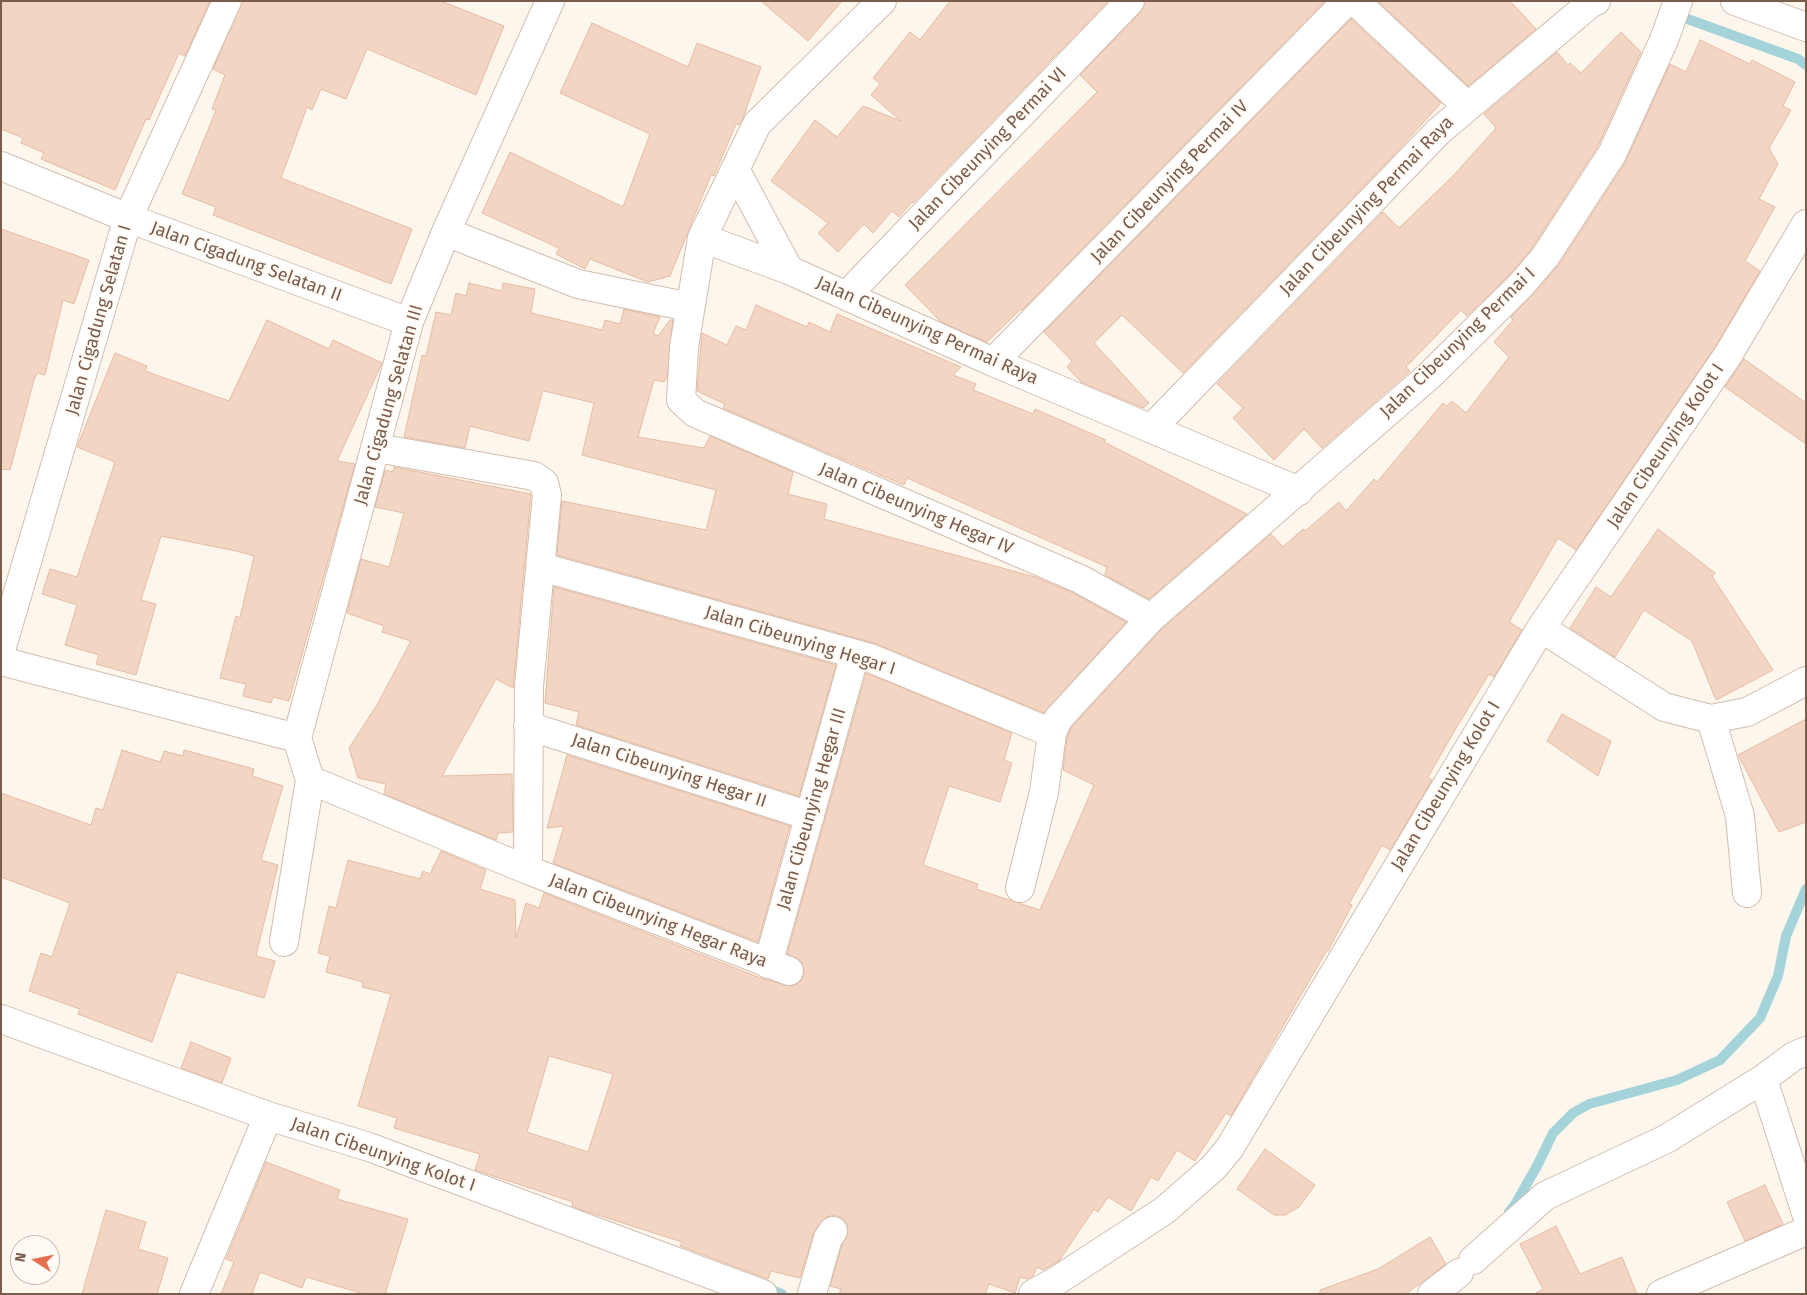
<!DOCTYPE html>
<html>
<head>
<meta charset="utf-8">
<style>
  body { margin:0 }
  #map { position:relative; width:1807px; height:1295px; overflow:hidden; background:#fdf6ec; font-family:"Fira Sans",sans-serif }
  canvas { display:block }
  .frame { position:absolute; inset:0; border:2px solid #7a5c4d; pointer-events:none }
  .north { position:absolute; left:10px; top:1235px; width:50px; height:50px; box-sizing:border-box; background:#fffaf3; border:1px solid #cabbb1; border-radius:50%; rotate:281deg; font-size:14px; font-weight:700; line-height:20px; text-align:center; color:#7a5c4d }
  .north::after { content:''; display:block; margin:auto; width:18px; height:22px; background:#e76f51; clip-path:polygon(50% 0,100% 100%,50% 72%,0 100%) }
</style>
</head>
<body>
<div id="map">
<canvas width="1807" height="1295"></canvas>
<div class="frame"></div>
<div class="north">N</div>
</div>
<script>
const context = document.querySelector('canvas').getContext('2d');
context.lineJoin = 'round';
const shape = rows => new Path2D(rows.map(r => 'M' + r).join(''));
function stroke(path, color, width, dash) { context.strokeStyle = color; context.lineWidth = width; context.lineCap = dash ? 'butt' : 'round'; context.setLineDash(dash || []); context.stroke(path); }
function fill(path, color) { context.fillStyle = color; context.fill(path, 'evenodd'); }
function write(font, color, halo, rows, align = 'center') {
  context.font = font + ' "Fira Sans",sans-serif'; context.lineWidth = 4; context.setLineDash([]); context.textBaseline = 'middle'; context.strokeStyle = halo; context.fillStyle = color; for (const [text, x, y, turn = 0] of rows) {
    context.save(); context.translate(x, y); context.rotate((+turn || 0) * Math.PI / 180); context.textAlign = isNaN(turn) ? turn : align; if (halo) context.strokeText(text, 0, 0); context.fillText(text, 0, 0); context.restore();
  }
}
stroke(shape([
  [1682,17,1798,59,1806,65],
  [1509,1212,1516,1203,1537,1166,1553,1133,1573,1113,1589,1104,1677,1080,1720,1060,1760,1018,1778,976,1786,936,1806,889],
  [765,1287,782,1294]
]), '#a5d3da', 10);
const building = shape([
  [1,1,210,1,185,56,179,53,149,120,146,119,115,190,41,159,44,153,21,143,23,138,1,129,1,1],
  [242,1,441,1,504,26,476,95,367,49,346,99,321,89,312,110,307,107,281,178,412,229,391,284,213,215,216,207,182,194,216,110,212,109,225,75,213,69,242,1],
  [761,1,842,1,808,41,761,1],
  [950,1,1108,1,913,203,912,202,899,217,892,211,873,233,864,224,838,252,818,233,828,223,771,181,815,120,837,137,863,106,901,121,871,95,880,84,873,78,910,32,920,40,950,1],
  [1145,1,1325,1,1022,310,1021,309,987,342,941,322,905,285,1097,92,1080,75,1141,12,1145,1],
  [1378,1,1510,1,1536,29,1468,86,1378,1],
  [1351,19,1441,103,1391,158,1183,373,1122,315,1094,343,1149,403,1143,408,1081,382,1067,367,1072,361,1044,332,1351,19],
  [592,23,688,67,697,43,761,67,743,118,739,125,736,124,714,176,711,175,670,276,648,282,590,259,585,269,556,254,559,248,482,213,510,152,623,207,650,134,560,93,592,23],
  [1621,32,1641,52,1598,146,1532,248,1511,273,1467,316,1461,310,1406,367,1410,371,1322,448,1304,429,1274,460,1233,418,1243,408,1217,384,1383,212,1399,228,1454,175,1496,128,1484,114,1557,52,1568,65,1570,63,1581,73,1621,32],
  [1700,40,1750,64,1752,60,1795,82,1783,106,1791,110,1769,148,1778,164,1759,199,1775,207,1745,261,1760,271,1715,347,1576,550,1558,538,1509,622,1522,630,1494,677,1489,674,1455,730,1428,777,1432,780,1390,850,1382,845,1349,904,1352,905,1328,951,1327,950,1231,1116,1226,1113,1195,1161,1177,1150,1158,1181,1151,1177,1131,1211,1108,1197,1098,1212,1094,1209,1059,1261,1043,1270,1037,1267,1033,1276,1027,1279,1020,1277,1015,1293,989,1284,985,1294,839,1294,841,1289,830,1286,842,1245,848,1233,847,1224,842,1218,834,1215,827,1217,815,1229,800,1278,771,1271,768,1279,680,1246,682,1242,579,1209,572,1206,573,1202,475,1170,480,1154,394,1128,397,1118,358,1106,391,994,362,987,363,982,326,972,330,956,318,953,329,906,336,908,348,860,420,879,423,871,430,874,441,851,486,870,480,889,515,900,516,938,526,903,539,908,544,893,763,979,792,986,799,983,804,976,804,969,801,961,787,954,866,673,1012,733,1004,760,1012,763,1000,802,949,786,923,865,978,884,976,889,1040,910,1094,785,1063,770,1067,738,1071,728,1162,629,1271,534,1283,547,1303,529,1305,531,1339,502,1346,511,1374,479,1377,482,1443,403,1447,406,1452,401,1466,413,1509,357,1494,342,1513,320,1511,317,1558,266,1625,163,1670,64,1686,72,1700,40],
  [549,1056,613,1074,588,1152,527,1132,549,1056],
  [1,229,89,260,74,304,63,300,45,375,37,373,34,380,10,470,1,469,1,229],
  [469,283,502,291,503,283,535,289,531,313,602,330,605,320,620,324,624,309,660,317,653,333,658,336,670,320,673,320,667,377,664,382,654,380,638,437,704,448,710,436,793,472,788,494,827,504,824,519,1035,577,1073,593,1126,622,1044,713,874,643,557,555,562,501,706,530,716,490,582,455,594,403,544,391,542,393,529,441,470,426,465,448,404,437,422,355,426,356,436,312,451,315,456,293,466,296,469,283],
  [756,305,807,327,809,322,830,332,837,314,961,367,953,375,976,384,973,390,1033,414,1035,409,1106,440,1104,442,1247,514,1149,599,1105,575,1107,567,907,478,904,485,800,441,723,408,725,404,697,391,702,333,727,345,736,326,746,330,756,305],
  [267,320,329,349,333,340,382,363,337,461,355,464,289,701,273,697,271,703,243,696,246,684,220,678,236,616,240,618,254,556,236,551,161,536,141,600,156,604,136,675,96,664,99,655,65,645,77,605,42,594,50,569,77,577,115,462,77,447,115,353,147,366,145,371,229,401,267,320],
  [1744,359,1806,403,1806,444,1725,387,1744,359],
  [394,467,531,494,513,688,496,679,442,776,512,774,513,832,498,833,496,840,384,794,386,784,358,778,349,748,378,703,411,641,382,632,384,626,347,613,361,559,389,567,404,513,375,507,385,470,393,472,394,467],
  [1658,529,1715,573,1712,576,1773,670,1716,700,1692,641,1644,610,1615,657,1570,628,1596,587,1611,597,1658,529],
  [554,587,836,665,799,796,576,725,579,712,545,703,554,587],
  [1562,714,1611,741,1598,776,1547,741,1562,714],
  [1806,719,1806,822,1779,832,1738,755,1806,719],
  [122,750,160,762,164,751,183,756,184,750,254,769,252,776,283,786,261,860,278,865,256,956,275,961,264,998,177,972,152,1042,78,1014,80,1009,29,991,41,953,52,957,70,903,1,877,1,793,91,825,96,808,103,810,122,750],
  [567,755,790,826,758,942,553,863,564,826,547,828,567,755],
  [191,1042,231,1058,222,1083,181,1068,191,1042],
  [1265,1149,1315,1185,1299,1207,1285,1215,1274,1215,1237,1189,1265,1149],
  [266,1162,340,1190,337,1199,408,1219,385,1294,364,1294,306,1277,302,1288,260,1272,252,1294,221,1294,234,1262,226,1259,266,1162],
  [1765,1185,1783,1224,1745,1241,1727,1202,1765,1185],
  [106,1210,146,1222,138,1249,168,1258,157,1294,82,1294,106,1210],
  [1556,1226,1580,1274,1622,1257,1637,1294,1534,1294,1543,1289,1520,1244,1556,1226],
  [1430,1237,1446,1264,1406,1294,1320,1294,1320,1290,1378,1269,1430,1237]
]);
fill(building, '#f3d5c3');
stroke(building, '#e6bba3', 1);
const minor = shape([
  [882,1,757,124,702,238,684,347,681,400,695,413,1080,579,1151,618],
  [1355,1,1467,106],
  [1735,1,1806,27],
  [1,166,128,218,409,322],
  [735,169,789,270],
  [446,232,578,284,690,307],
  [702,238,789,270,993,362,1299,491],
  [846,296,1130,1],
  [993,362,1347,1],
  [1152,428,1439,131,1591,3,1596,1],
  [377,448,534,476,544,483,547,495,529,686,528,870],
  [541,567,870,658,1052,733],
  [1541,628,1664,707,1711,719,1747,712,1806,681],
  [1,650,128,218,227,1],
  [1,661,297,738],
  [1711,719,1740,816,1747,893],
  [528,726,810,816],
  [310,780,528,870,789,971],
  [1020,888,1044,792,1052,733,1058,719,1151,618,1429,376,1522,284,1545,257,1612,154,1664,40,1678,1],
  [284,942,310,780,297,738,409,322,446,232,550,1],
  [768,964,855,654],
  [1,1019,268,1116,369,1147,763,1294],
  [1763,1079,1806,1213],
  [1473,1260,1545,1196,1666,1139,1763,1079,1794,1056,1806,1051],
  [194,1294,268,1116],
  [812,1294,828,1238,833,1231],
  [1033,1294,1058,1280,1165,1210,1213,1168,1229,1149,1541,628,1728,355,1806,224],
  [1432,1294,1459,1273],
  [1661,1294,1806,1231]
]);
stroke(minor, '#d1beb0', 30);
stroke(minor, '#fff', 28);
write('18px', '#7a5c4d', '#fffaf3', [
  ["Jalan Cibeunying Permai VI",988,149,-46],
  ["Jalan Cibeunying Permai IV",1170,182,-46],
  ["Jalan Cibeunying Permai Raya",1367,206,-46],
  ["Jalan Cigadung Selatan II",246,262,20],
  ["Jalan Cigadung Selatan I",99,320,-74],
  ["Jalan Cibeunying Permai Raya",927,331,24],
  ["Jalan Cibeunying Permai I",1458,343,-44],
  ["Jalan Cigadung Selatan III",389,405,-74],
  ["Jalan Cibeunying Kolot I",1666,446,-56],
  ["Jalan Cibeunying Hegar IV",916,509,23],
  ["Jalan Cibeunying Hegar I",800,641,17],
  ["Jalan Cibeunying Hegar II",669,771,18],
  ["Jalan Cibeunying Kolot I",1446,786,-59],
  ["Jalan Cibeunying Hegar III",812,809,-74],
  ["Jalan Cibeunying Hegar Raya",658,921,21],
  ["Jalan Cibeunying Kolot I",383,1155,19]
]);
</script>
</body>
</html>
